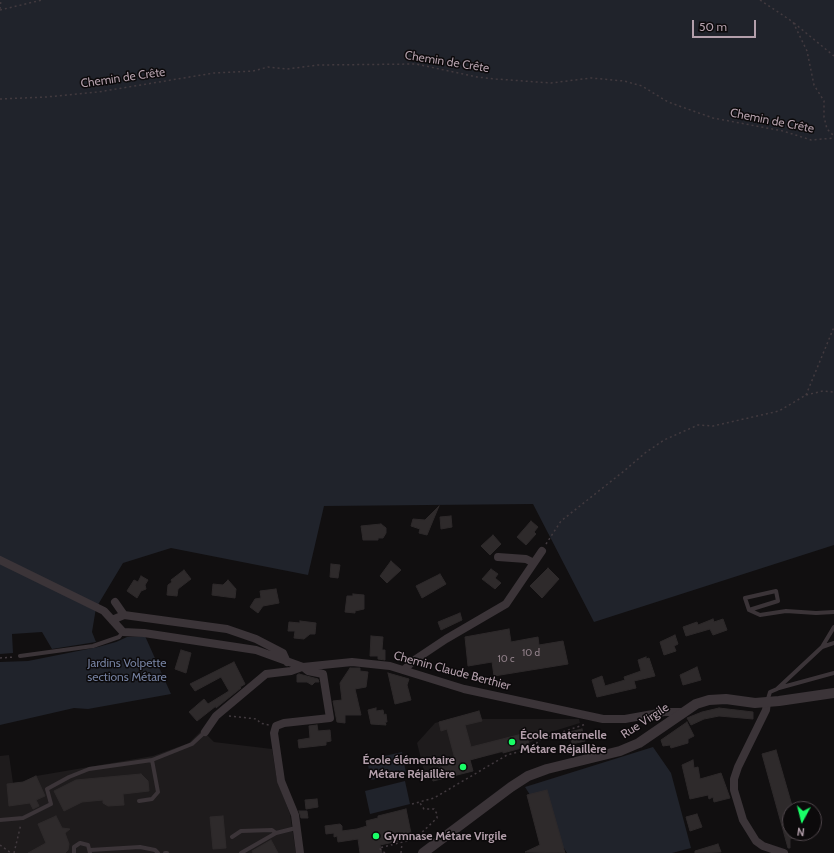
<!DOCTYPE html>
<html>
<head>
<meta charset="utf-8">
<style>
  body { margin:0 }
  #map { position:relative; width:834px; height:853px; overflow:hidden; background:#110f10; font-family:Cabin,sans-serif }
  canvas { display:block }
  .north { position:absolute; left:782px; top:801px; width:40px; height:40px; box-sizing:border-box; background:#0c0a0b; border:1px solid #4f464b; border-radius:50%; rotate:187deg; font-size:11px; font-weight:700; line-height:16px; text-align:center; color:#b39fab }
  .north::after { content:''; display:block; margin:auto; width:14px; height:18px; background:#19ff67; clip-path:polygon(50% 0,100% 100%,50% 72%,0 100%) }
  .scale { position:absolute; left:692px; top:20px; width:64px; height:18px; box-sizing:border-box; border:2px solid #b39fab; border-top:0; padding-left:5px; font-size:12px; line-height:14px; white-space:nowrap; color:#b39fab; -webkit-text-stroke:3px #0c0a0b; paint-order:stroke }
</style>
</head>
<body>
<div id="map">
<canvas width="834" height="853"></canvas>
<div class="north">N</div>
<div class="scale">50 m</div>
</div>
<script>
const context = document.querySelector('canvas').getContext('2d');
context.lineJoin = 'round';
function fill(path, color) { context.fillStyle = color; context.fill(path, 'evenodd'); }
const shape = rows => new Path2D(rows.map(r => 'M' + r).join(''));
function stroke(path, color, width, dash) { context.strokeStyle = color; context.lineWidth = width; context.lineCap = dash ? 'butt' : 'round'; context.setLineDash(dash || []); context.stroke(path); }
function write(font, color, halo, rows, align = 'center') {
  context.font = font + ' Cabin,sans-serif'; context.lineWidth = 3; context.setLineDash([]); context.textBaseline = 'middle'; context.strokeStyle = halo; context.fillStyle = color; for (const [text, x, y, turn = 0] of rows) {
    context.save(); context.translate(x, y); context.rotate((+turn || 0) * Math.PI / 180); context.textAlign = isNaN(turn) ? turn : align; if (halo) context.strokeText(text, 0, 0); context.fillText(text, 0, 0); context.restore();
  }
}
fill(shape([
  [479,711,481,719,579,719,580,723,551,732,525,745,525,747,470,760,473,771,433,781,430,770,424,771,417,743,435,723],
  [202,730,214,742,272,749,277,780,290,814,296,853,0,853,0,756,9,755,13,783,23,782,36,776,153,756,189,743]
]), '#1e1b1c');
fill(shape([
  [0,0,834,0,834,545,594,622,533,504,324,506,308,575,171,548,123,563,96,608,92,632,96,642,52,649,42,632,12,634,13,653,0,654],
  [145,636,171,694,88,709,74,708,0,725,0,662,28,661,98,647,116,642,127,637],
  [653,747,671,773,691,848,672,853,567,853,525,787],
  [402,752,406,773,371,780,367,760],
  [405,781,410,804,370,814,365,791]
]), '#20232b');
const building = shape([
  [439,506,427,535,419,533,420,529,411,526,413,519,425,520,439,506],
  [451,516,452,527,441,529,440,517,451,516],
  [531,521,538,527,534,532,536,534,526,545,517,537,531,521],
  [381,524,386,528,386,533,383,538,378,538,378,540,363,540,361,526,381,524],
  [493,535,501,544,490,555,481,546,493,535],
  [391,561,401,570,387,583,380,576,391,561],
  [331,564,340,565,338,578,330,577,331,564],
  [548,568,559,579,542,598,530,586,548,568],
  [491,569,498,574,495,578,501,583,495,589,482,579,491,569],
  [184,570,191,579,178,589,177,596,167,595,168,585,172,582,171,580,184,570],
  [440,574,446,584,422,598,416,586,440,574],
  [141,576,148,580,145,585,146,589,141,591,137,598,127,591,134,580,138,582,141,576],
  [228,580,236,589,235,598,212,595,213,584,223,585,228,580],
  [276,589,279,603,263,606,258,613,250,607,255,599,261,598,260,591,276,589],
  [353,594,364,595,364,609,355,611,355,613,345,612,347,596,353,596,353,594],
  [460,613,462,620,441,630,438,622,460,613],
  [713,619,714,622,723,619,727,630,713,635,710,629,686,636,683,627,697,622,698,625,713,619],
  [300,621,316,623,315,634,310,634,304,639,294,638,295,631,288,631,289,622,300,623,300,621],
  [509,629,511,642,538,637,539,645,563,641,568,664,494,676,492,662,468,666,465,637,509,629],
  [675,635,678,644,674,646,676,651,664,655,660,642,675,635],
  [371,636,383,637,382,650,385,650,385,660,378,659,378,656,370,656,371,636],
  [181,650,191,653,186,673,175,669,181,650],
  [646,657,646,659,649,658,655,676,634,681,636,688,597,697,592,680,602,676,605,686,625,680,624,677,641,671,638,660,646,657],
  [234,662,245,684,240,687,241,688,216,708,216,706,197,721,189,712,204,699,208,704,229,691,221,677,195,691,190,684,234,662],
  [697,667,701,680,683,685,680,675,697,667],
  [350,668,360,668,360,671,368,672,366,687,355,689,361,715,345,715,345,723,337,722,333,701,342,700,340,683,350,668],
  [388,673,409,679,407,685,411,700,395,704,388,673],
  [299,674,318,679,319,682,315,682,312,685,307,682,297,682,297,675,299,674],
  [376,708,376,711,383,710,384,715,386,714,387,722,385,722,386,725,371,724,368,710,376,708],
  [719,708,753,712,753,719,719,716,704,719,691,725,687,718,702,712,719,708],
  [479,711,482,721,465,725,471,747,526,733,529,744,525,745,525,747,503,753,503,751,470,760,473,771,433,781,430,770,456,763,447,729,441,731,439,722,479,711],
  [687,722,694,736,688,739,688,743,671,748,670,745,663,746,661,740,687,722],
  [317,725,318,731,330,730,331,741,326,742,326,745,299,748,298,740,310,738,309,726,317,725],
  [582,729,585,741,572,744,569,732,582,729],
  [776,750,793,809,790,809,790,833,805,833,805,835,790,839,790,848,788,848,762,754,776,750],
  [693,760,694,768,698,767,700,779,721,773,730,798,714,802,713,797,709,799,708,795,690,799,682,765,693,760],
  [141,774,148,781,149,791,123,794,124,805,108,806,103,803,103,800,82,802,64,811,54,791,76,780,141,774],
  [36,776,45,796,36,800,39,806,33,809,30,803,9,806,7,784,23,782,36,776],
  [547,790,565,853,525,852,540,845,527,795,547,790],
  [317,799,318,807,306,809,305,800,317,799],
  [406,809,412,838,380,845,382,853,360,853,358,839,338,842,337,836,334,837,334,833,326,834,325,826,340,824,342,826,342,831,357,829,367,826,366,821,378,818,378,816,406,809],
  [299,811,307,811,308,818,301,818,299,811],
  [697,814,702,827,690,831,686,817,697,814],
  [56,816,62,828,70,829,65,833,69,844,68,850,65,853,28,853,46,843,38,824,56,816],
  [223,816,226,848,213,849,210,817,223,816],
  [271,840,278,853,253,853,252,851,271,840],
  [718,844,721,852,695,853,695,851,718,844]
]);
fill(building, '#2e2a2b');
stroke(building, '#2d292a', 1);
stroke(shape([
  [760,0,793,22,807,51,814,85,824,101,824,117,827,129,834,136],
  [0,9,1,0],
  [0,10,42,0],
  [794,23,834,56],
  [0,99,46,97,98,92,214,73,253,71,268,67,287,69,318,65,416,64,477,77,496,79,551,83,591,78,624,81,642,86,668,102,713,118,783,131,811,140,834,138],
  [806,395,834,327],
  [546,544,561,521,624,471,645,453,664,440,698,425,713,426,779,411,806,395,823,391,834,392],
  [0,658,14,657],
  [229,716,257,719,260,723,269,725],
  [412,804,434,798,507,755,533,748,539,740,586,724],
  [0,845,11,853],
  [14,853,21,824],
  [385,853,379,848,415,839,437,818,437,814,434,809,424,809,420,803],
  [401,853,402,843]
]), '#423a3f', 1.5, [2, 3]);
stroke(shape([
  [749,610,778,601,776,591,745,598,749,610,760,615,786,611,816,613,834,612],
  [822,647,834,643],
  [20,656,93,646,119,637,123,632],
  [779,688,834,673],
  [767,702,770,692,777,689,822,647,834,627],
  [139,801,152,799,158,792,152,760],
  [0,820,23,818,51,804,47,789,69,777,89,769,152,760,192,744,205,732],
  [232,837,241,831,272,830,276,833],
  [90,850,140,847,155,850,158,853],
  [74,853,74,847,80,843,88,845,90,853],
  [165,853,167,853],
  [241,853,276,833,296,828]
]), '#3b3438', 4);
stroke(shape([
  [498,557,526,559,534,563],
  [0,560,104,611,123,632,144,633,256,650,303,667,352,662,390,666,464,689,603,719,625,719,664,712,682,712],
  [115,602,124,615],
  [112,620,124,615,227,629,256,639,283,653,287,662],
  [404,670,413,661,446,639,506,604,542,551],
  [767,702,766,710,738,767,734,779,734,790,743,820,756,841,763,846,784,853],
  [205,732,216,716,266,674,291,671,302,667],
  [300,853,295,815,281,781,274,733,276,726,284,723,330,718,323,674,308,671,303,667]
]), '#3b3438', 8);
stroke(shape([
  [423,853,511,787,528,776,547,769,620,751,639,743,696,704,709,700,726,699,755,703,779,701,834,693]
]), '#3b3438', 10);
for (const [x, y, r, color] of [
  [512,742,4,"#19ff67"],
  [463,767,4,"#19ff67"],
  [376,836,4,"#19ff67"]
]) { const dot = new Path2D(); dot.arc(x, y, r, 0, 2 * Math.PI); context.fillStyle = color; context.fill(dot); stroke(dot, '#0c0a0b', 1.5); }
write('10px', '#92828b', null, [
  ["10 d",531,653],
  ["10 c",506,659]
]);
write('12px', '#b39fab', '#0c0a0b', [
  ["Chemin de Crête",447,62,9],
  ["Chemin de Crête",123,78,-8],
  ["Chemin de Crête",772,121,11],
  ["Chemin Claude Berthier",452,671,15],
  ["Rue Virgile",645,721,-33]
]);
write('12px', '#7480a0', '#0c0a0b', [
  ["Jardins Volpette",127,663],
  ["sections Métare",127,677]
]);
write('bold 12px', '#b39fab', '#0c0a0b', [
  ["École maternelle",520,735],
  ["Métare Réjaillère",520,749],
  ["École élémentaire",455,760,"right"],
  ["Métare Réjaillère",455,774,"right"],
  ["Gymnase Métare Virgile",384,836]
], 'left');
</script>
</body>
</html>
